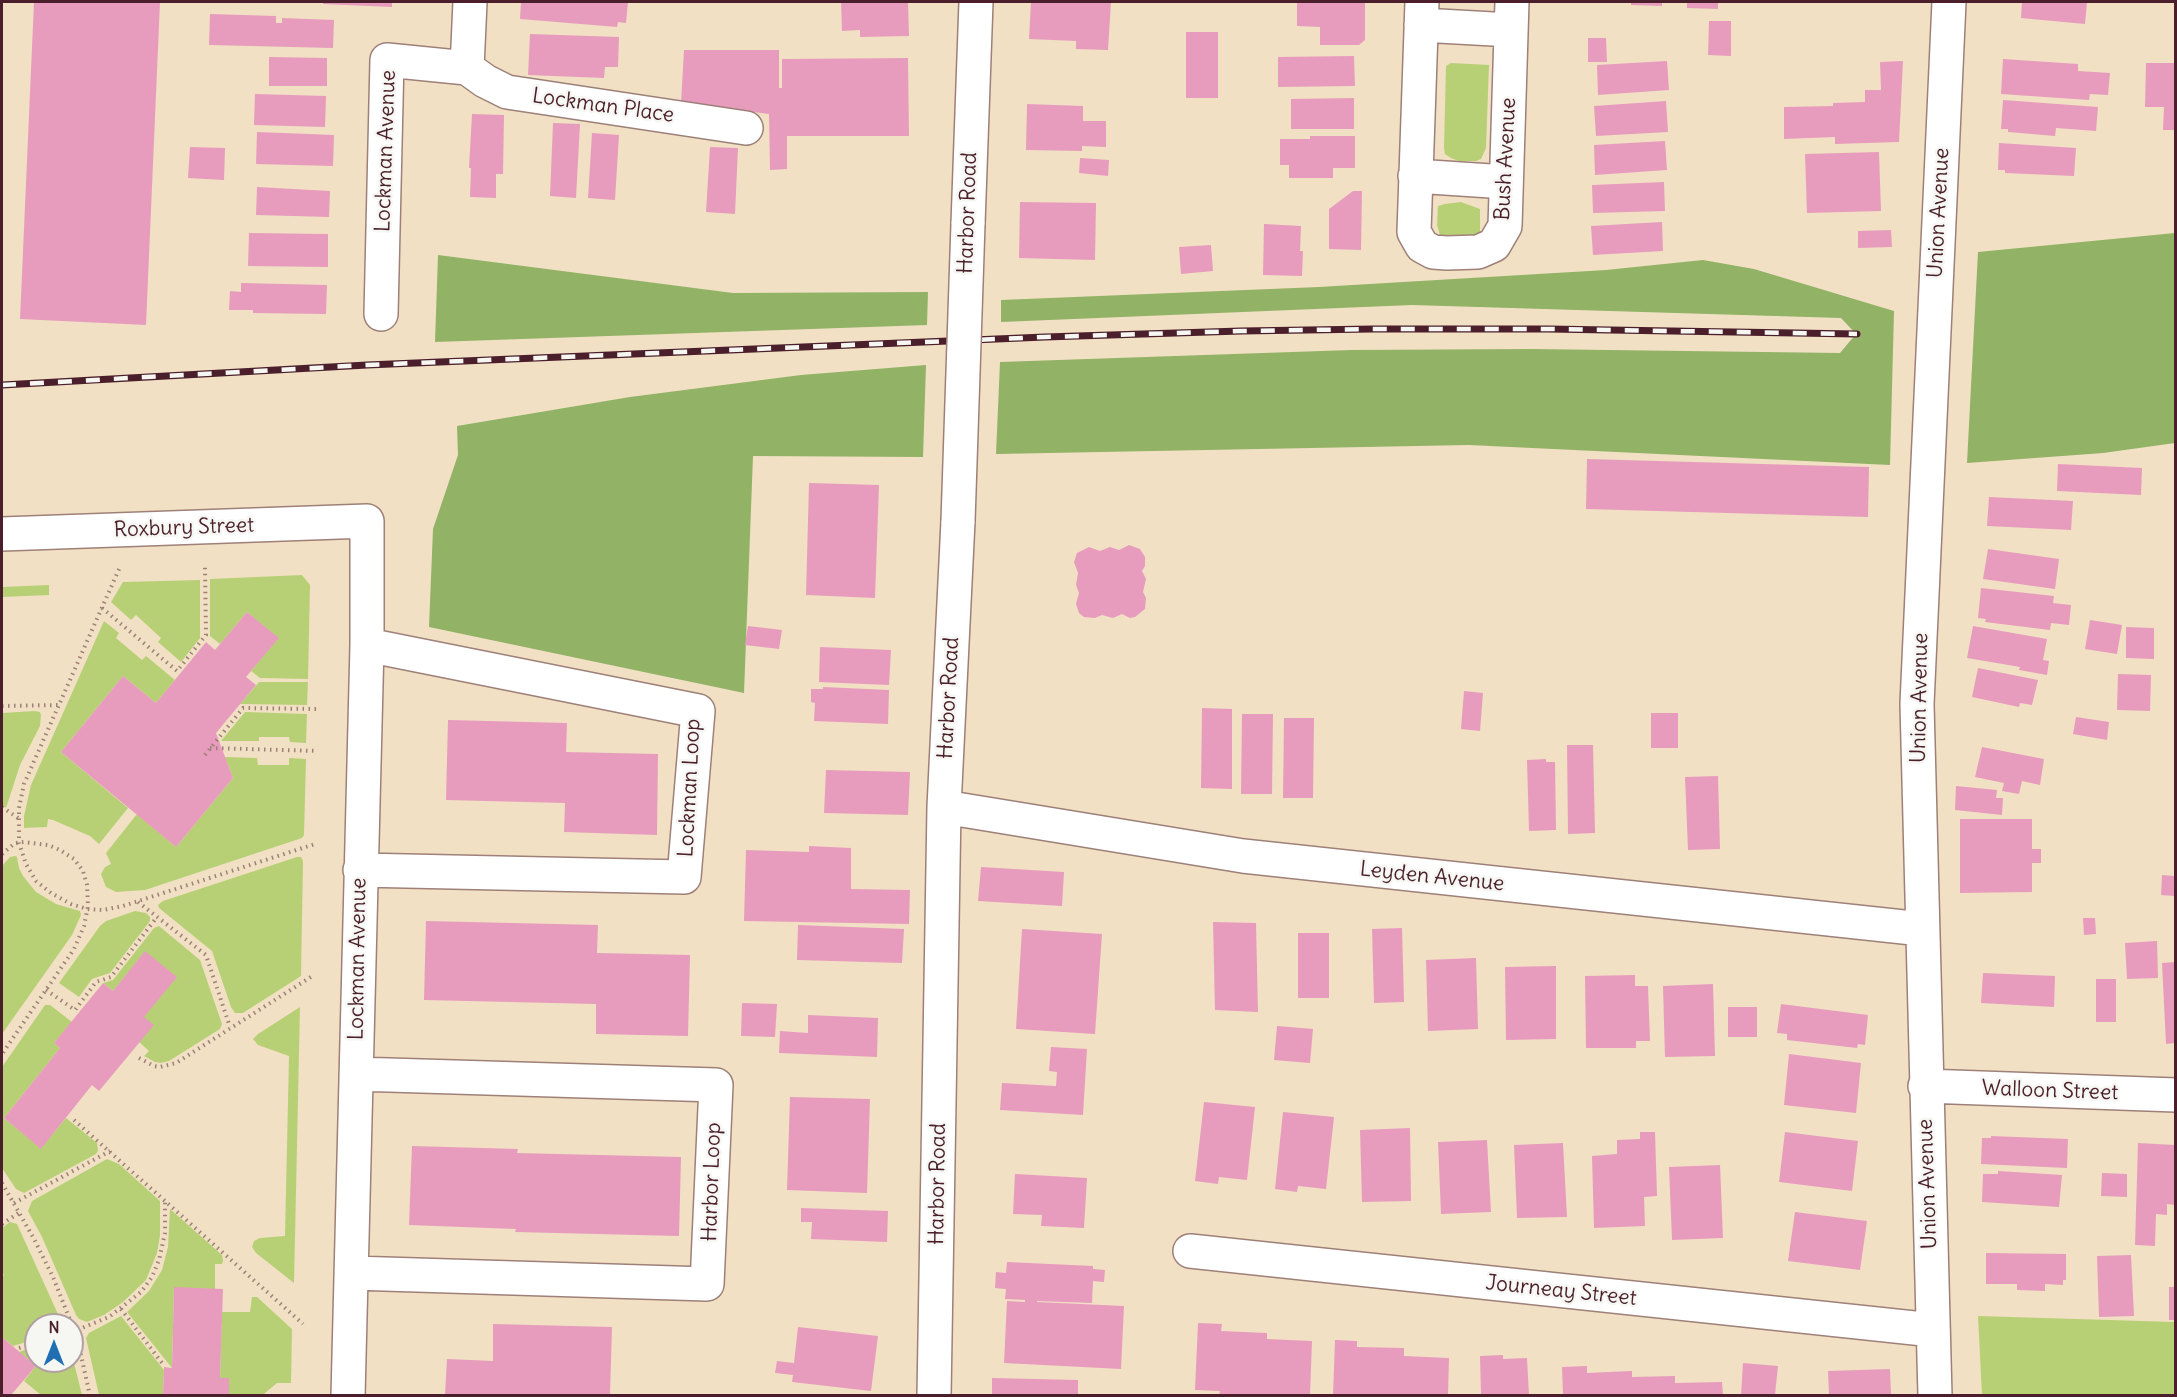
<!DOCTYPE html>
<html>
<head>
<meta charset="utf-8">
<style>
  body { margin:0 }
  #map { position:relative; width:2177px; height:1397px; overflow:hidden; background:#f1e0c4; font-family:Delius,sans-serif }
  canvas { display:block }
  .frame { position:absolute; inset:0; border:3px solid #4a1f2b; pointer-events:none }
  .north { position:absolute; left:24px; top:1313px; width:60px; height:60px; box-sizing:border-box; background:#f6f6f2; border:2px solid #b1a0a2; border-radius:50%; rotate:0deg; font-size:16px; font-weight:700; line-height:24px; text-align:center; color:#4a1f2b }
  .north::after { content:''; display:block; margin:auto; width:21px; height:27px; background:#1f6fb2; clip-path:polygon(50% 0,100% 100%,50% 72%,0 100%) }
</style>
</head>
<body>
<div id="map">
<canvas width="2177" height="1397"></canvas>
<div class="frame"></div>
<div class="north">N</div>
</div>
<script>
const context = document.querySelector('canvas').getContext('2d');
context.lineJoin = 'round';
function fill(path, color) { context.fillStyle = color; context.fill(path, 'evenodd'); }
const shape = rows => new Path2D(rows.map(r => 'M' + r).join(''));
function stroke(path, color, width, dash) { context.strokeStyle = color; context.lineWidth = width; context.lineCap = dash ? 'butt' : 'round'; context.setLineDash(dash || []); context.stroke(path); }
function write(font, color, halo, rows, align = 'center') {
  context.font = font + ' Delius,sans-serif'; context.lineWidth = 5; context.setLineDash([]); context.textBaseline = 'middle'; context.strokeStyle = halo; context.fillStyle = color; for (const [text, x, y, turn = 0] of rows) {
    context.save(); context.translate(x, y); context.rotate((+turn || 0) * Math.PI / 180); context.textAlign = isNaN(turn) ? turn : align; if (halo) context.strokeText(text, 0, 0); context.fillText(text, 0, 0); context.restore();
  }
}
fill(shape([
  [1451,63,1489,65,1486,148,1481,159,1476,161,1459,161,1451,158,1445,154,1444,148,1446,66],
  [1461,202,1480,209,1480,233,1472,240,1441,239,1437,225,1438,206,1445,204],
  [302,575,310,585,308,679,260,678,251,671,278,638,247,612,220,644,210,636,210,579],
  [200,580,200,638,181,662,158,642,161,638,136,615,131,620,111,602,123,582],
  [49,585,49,595,2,597,2,587],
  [104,621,119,633,116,638,142,660,146,656,175,680,156,703,123,676,61,752,128,808,99,844,90,836,53,820,48,819,47,827,24,828,24,816,31,785],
  [259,682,308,682,307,705,240,704],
  [35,711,40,712,41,715,40,726,20,765,6,808,2,804,2,713],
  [245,712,307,714,306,743,290,742,289,737,259,737,259,741,221,741],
  [225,757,257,758,258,765,289,765,289,758,306,759,304,835,302,838,145,890,116,892,106,887,101,874,105,867,111,864,106,853,137,814,176,847,233,778],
  [15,856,17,857,19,868,23,876,36,892,56,904,80,911,81,915,72,935,2,1034,2,866,10,857],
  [297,857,301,857,303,861,301,976,243,1013,235,1013,231,1007,212,951,159,908,158,905,163,901],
  [135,911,146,913,150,917,150,921,110,973,92,979,79,997,59,983,100,926,106,921],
  [159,926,200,960,222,1024,220,1029,169,1061,161,1063,155,1062,144,1056,149,1051,139,1042,144,1017,145,952,113,991,103,983,113,980,154,928],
  [45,1005,50,1005,72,1022,54,1043,60,1048,4,1118,41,1148,66,1118,97,1143,98,1151,96,1154,24,1193,16,1189,2,1168,2,1067],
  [300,1007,294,1283,256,1253,252,1247,254,1241,260,1238,285,1236,289,1056,258,1045,253,1039,258,1034],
  [107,1159,119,1164,160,1201,160,1235,157,1253,146,1280,123,1302,104,1315,87,1322,79,1319,76,1315,42,1237,28,1211,32,1201],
  [170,1209,222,1255,223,1261,222,1264,215,1264,215,1289,174,1288,172,1368,127,1312,149,1291,162,1270,168,1247],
  [10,1222,17,1224,63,1325,36,1325,36,1339,13,1346,2,1337,2,1278,4,1275,2,1272,2,1228],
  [252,1297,257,1297,292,1329,291,1383,277,1383,265,1393,264,1395,229,1395,229,1378,220,1378,222,1312,250,1312],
  [121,1316,164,1370,163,1395,99,1395,86,1338,89,1333],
  [1978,1316,2175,1322,2175,1395,1982,1395],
  [36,1346,36,1361,72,1361,72,1355,82,1395,41,1395,24,1381,36,1366,19,1352]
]), '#b8d075');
fill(shape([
  [2175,233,2175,443,2103,453,1967,463,1978,252],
  [438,255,733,293,928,292,927,325,435,342],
  [1703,260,1754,269,1894,311,1890,465,1469,445,996,454,1000,362,1351,350,1531,349,1840,353,1856,334,1841,318,1412,305,1001,322,1001,300,1319,287,1606,270],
  [926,365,923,457,753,456,744,693,429,627,433,529,458,455,457,426,630,397,801,375]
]), '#92b266');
fill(shape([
  [34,2,160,2,146,325,20,319],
  [323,2,392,2,392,7,323,4],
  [521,2,628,2,626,23,618,22,617,27,520,19],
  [841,2,908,2,909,36,860,37,860,30,842,31],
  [1031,2,1111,2,1108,50,1076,49,1076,41,1029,39],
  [1297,2,1365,2,1365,40,1359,45,1320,45,1320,27,1297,26],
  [1631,2,1662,2,1662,6,1631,5],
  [1687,2,1718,2,1718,9,1687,8],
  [2022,2,2087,2,2085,24,2021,18],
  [210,14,276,16,276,23,282,23,282,18,334,20,333,48,209,45],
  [1709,21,1731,21,1731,56,1708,55],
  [1186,32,1218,32,1218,98,1186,98],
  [530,34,619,37,618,67,605,67,604,78,528,75],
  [1588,38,1606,38,1607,62,1588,62],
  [684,50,779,50,779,88,782,88,782,59,908,58,909,136,787,136,787,169,770,170,769,114,681,103],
  [1354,56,1355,86,1278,87,1278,57],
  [269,57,327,58,327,86,269,86],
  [2003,59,2078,64,2078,71,2110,73,2108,95,2090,94,2089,100,2001,94],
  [1667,61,1669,90,1598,95,1597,65],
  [1903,61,1899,142,1835,144,1835,137,1784,139,1784,107,1833,106,1833,103,1865,102,1865,90,1881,90,1880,62],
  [2146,63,2175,63,2175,130,2163,130,2164,107,2145,107],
  [255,94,326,96,325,127,254,125],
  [1354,98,1354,129,1291,129,1291,99],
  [2003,100,2098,107,2096,131,2056,128,2055,136,2008,132,2008,129,2001,129],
  [1666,101,1668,132,1596,136,1594,106],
  [1027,104,1083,106,1083,121,1106,121,1106,147,1082,146,1082,151,1026,150],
  [472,114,504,115,503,174,496,174,496,198,470,197,471,168,469,168],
  [553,123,580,124,576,198,550,196],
  [257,132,334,135,333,166,256,164],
  [592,133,619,135,615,200,588,198],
  [1310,136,1355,136,1355,168,1333,168,1333,178,1289,178,1289,165,1280,165,1280,139,1310,139],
  [1665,141,1667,170,1595,175,1594,145],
  [1999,143,2076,148,2074,176,2005,173,2005,170,1998,170],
  [190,147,225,148,224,180,188,178],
  [710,147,738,148,735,214,706,212],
  [1879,152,1881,211,1807,213,1805,154],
  [1080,158,1109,160,1108,176,1079,173],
  [1664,182,1665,211,1593,213,1592,185],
  [257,187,330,191,329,217,256,215],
  [1353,191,1362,191,1361,250,1329,249,1329,209],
  [1020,202,1096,203,1095,260,1019,258],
  [1662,222,1663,251,1593,255,1591,226],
  [1264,224,1301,226,1300,251,1303,251,1302,276,1263,275],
  [1891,230,1892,247,1858,248,1858,231],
  [249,233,328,234,328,267,248,266],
  [1211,245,1213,271,1181,274,1179,247],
  [241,283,327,285,326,314,253,313,253,310,229,310,230,291,241,292],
  [1587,459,1869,467,1868,517,1586,509],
  [2058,464,2142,468,2141,495,2057,491],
  [809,483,879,485,875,598,806,595],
  [1989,497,2073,501,2071,530,1987,526],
  [1129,545,1140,549,1145,557,1145,566,1142,571,1146,579,1143,592,1146,598,1145,609,1135,617,1130,618,1122,614,1113,618,1102,615,1095,618,1084,617,1079,613,1076,604,1079,593,1076,585,1078,573,1074,562,1077,553,1089,547,1100,551,1110,547,1119,550],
  [1988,549,2059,559,2055,589,1983,579],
  [1981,588,2054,596,2053,603,2071,605,2069,625,2051,623,2050,630,1985,622,1986,619,1978,618],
  [247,612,279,638,246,677,256,685,216,733,233,778,176,847,61,752,123,676,156,703,206,642,215,650],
  [2090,620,2122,625,2117,654,2085,649],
  [748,626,782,630,779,649,745,645],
  [1973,626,2047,639,2043,660,2049,661,2047,675,2019,670,2020,667,1967,658],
  [2126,627,2154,628,2154,659,2126,658],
  [820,647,891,650,889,685,819,682],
  [1978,668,2038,680,2032,705,2020,703,2019,707,1972,697],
  [2118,674,2151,675,2150,711,2117,710],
  [823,687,889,690,888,724,814,721,815,703,811,702,811,689,823,689],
  [1464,691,1483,693,1480,731,1461,729],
  [1202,708,1232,709,1232,789,1201,788],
  [1651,713,1678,713,1678,748,1651,748],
  [1242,714,1273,714,1272,794,1241,794],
  [2076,717,2109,722,2107,740,2073,734],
  [1284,718,1314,718,1313,798,1283,798],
  [448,720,567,723,566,752,658,754,657,835,564,832,565,803,446,800],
  [1567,745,1593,745,1595,833,1568,834],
  [1982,747,2044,759,2040,785,2022,781,2019,794,2002,791,2004,783,1975,777],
  [1546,759,1546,762,1555,762,1556,830,1529,831,1527,760],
  [826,770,910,772,908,815,824,813],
  [1718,776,1720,849,1688,850,1685,777],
  [1956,786,1997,790,1996,798,2003,798,2002,815,1955,810],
  [1960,819,2032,819,2032,849,2041,849,2041,863,2032,863,2032,892,1960,893],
  [809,846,851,848,851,889,910,890,909,924,744,921,746,850,809,852],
  [981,867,1064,872,1062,906,978,901],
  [2162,875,2175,876,2175,896,2161,895],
  [2083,918,2095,918,2096,934,2084,935],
  [426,921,598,925,597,953,690,955,688,1036,596,1034,596,1004,424,1000],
  [1213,922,1256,923,1258,1012,1215,1010],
  [798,925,904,929,902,963,797,960],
  [1402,928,1404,1002,1374,1003,1372,929],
  [1022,929,1102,934,1095,1034,1016,1029],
  [1298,933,1329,933,1329,998,1298,998],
  [2157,941,2158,978,2127,979,2125,943],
  [145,951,177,977,144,1017,154,1025,99,1091,92,1085,41,1149,4,1118,60,1048,54,1043,103,983,113,991],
  [1476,958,1478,1029,1428,1031,1426,960],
  [2175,962,2175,1043,2166,1044,2162,963],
  [1556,966,1556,1039,1506,1040,1505,967],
  [1983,973,2055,976,2054,1007,1981,1003],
  [1635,975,1635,986,1648,986,1650,1041,1636,1041,1636,1048,1586,1048,1585,976],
  [2096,979,2116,979,2116,1022,2096,1022],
  [1713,984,1715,1056,1665,1057,1663,986],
  [742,1003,777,1004,775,1037,741,1036],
  [1781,1004,1868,1015,1865,1045,1858,1044,1857,1048,1787,1040,1787,1034,1777,1033],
  [1728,1007,1757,1007,1757,1037,1728,1037],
  [808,1015,878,1018,877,1057,779,1053,780,1031,808,1033],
  [1277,1026,1313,1029,1310,1063,1274,1060],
  [1051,1047,1087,1049,1083,1115,1000,1110,1002,1083,1056,1086,1057,1072,1049,1071],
  [1789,1054,1861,1063,1856,1113,1784,1105],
  [790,1097,870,1099,867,1193,787,1190],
  [1204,1102,1255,1107,1247,1180,1219,1177,1218,1184,1195,1181],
  [1283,1112,1334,1117,1326,1189,1298,1186,1297,1192,1275,1189],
  [1410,1128,1411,1201,1362,1202,1360,1130],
  [1640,1132,1655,1132,1657,1196,1644,1197,1645,1226,1594,1228,1592,1156,1617,1154,1617,1140,1640,1139],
  [1785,1132,1858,1141,1852,1191,1779,1182],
  [1991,1136,2068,1139,2067,1168,1981,1164,1982,1138,1991,1138],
  [1487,1140,1491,1212,1441,1214,1438,1142],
  [1563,1143,1567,1217,1517,1218,1514,1145],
  [2138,1143,2175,1145,2175,1205,2167,1204,2167,1215,2156,1214,2155,1246,2135,1245],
  [412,1146,518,1149,517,1153,681,1157,679,1236,515,1232,516,1229,409,1225],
  [1720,1165,1723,1238,1672,1240,1669,1167],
  [1998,1171,2062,1175,2059,1207,1982,1202,1983,1174,1998,1174],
  [2102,1173,2127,1174,2127,1197,2101,1196],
  [1015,1174,1087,1178,1084,1228,1041,1226,1042,1215,1013,1214],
  [801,1208,888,1211,887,1242,811,1239,812,1222,801,1222],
  [1795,1212,1867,1221,1860,1270,1788,1261],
  [1986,1253,2066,1254,2066,1280,2063,1280,2063,1285,2045,1284,2045,1291,2017,1290,2017,1284,1986,1284],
  [2131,1255,2134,1316,2099,1317,2097,1256],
  [1007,1262,1093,1266,1093,1269,1105,1270,1104,1282,1093,1281,1092,1303,1037,1301,1037,1302,1124,1306,1121,1369,1004,1363,1007,1301,1025,1302,1025,1300,1005,1299,1006,1289,995,1288,996,1272,1006,1273],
  [174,1287,223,1289,220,1378,229,1378,229,1395,163,1395,164,1367,172,1368],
  [2169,1287,2175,1287,2175,1320,2169,1320],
  [1198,1323,1222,1324,1221,1331,1267,1333,1267,1339,1312,1341,1310,1395,1219,1395,1220,1391,1195,1390],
  [493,1324,612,1327,610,1395,445,1395,447,1359,493,1361],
  [798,1327,878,1336,871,1391,792,1382,793,1375,775,1373,777,1361,794,1363],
  [2,1337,36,1366,11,1395,2,1395],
  [1335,1340,1357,1341,1357,1347,1404,1348,1404,1356,1449,1358,1448,1395,1333,1395],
  [1503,1355,1503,1359,1527,1358,1529,1395,1481,1395,1480,1356],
  [1743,1363,1778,1366,1775,1395,1741,1395],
  [1587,1366,1587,1373,1632,1371,1632,1377,1675,1376,1675,1383,1722,1382,1723,1395,1563,1395,1562,1367],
  [1890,1369,1891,1395,1829,1395,1828,1371],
  [992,1378,1078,1380,1078,1395,992,1395]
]), '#e79cbd');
const street = shape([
  [1422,2,1414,232,1422,246,1433,252,1447,253,1478,252,1494,245,1505,226,1512,2],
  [1421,25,1511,30],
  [467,68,485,81,507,92,746,128],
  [467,68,470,2],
  [1415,176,1506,182],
  [968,224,976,2],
  [381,314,387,60,467,68],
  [2,534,367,521,367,645,348,1396],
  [944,807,1243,856,1922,929],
  [360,870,684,877,698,711,367,645],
  [1925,1086,2176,1095],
  [1190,1251,1933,1330],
  [352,1273,707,1284,716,1085,356,1074],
  [934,1396,944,807,958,521],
  [1935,1396,1917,704,1949,2]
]);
stroke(street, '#9e8078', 36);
stroke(shape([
  [119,569,24,784,19,808,19,843,26,864,36,881,51,893,71,904,87,909,103,910,123,906,315,844],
  [102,608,177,671,206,635,205,567],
  [2,706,59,705],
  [210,748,318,751],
  [205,755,243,708,318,709],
  [2,807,18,818],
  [2,854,15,843,24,842,48,845,60,850,74,859,83,871,87,885,88,906,84,926,74,949,2,1054],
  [138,902,206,955,230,1027],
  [46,990,75,1010,96,982,111,977,157,917],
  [139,1058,154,1066,160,1067,176,1063,314,975],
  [74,1120,303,1324],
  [2,1183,33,1237,53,1277,72,1325],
  [14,1203,110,1151],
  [2,1224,20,1212],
  [121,1309,162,1363],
  [72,1325,81,1355,90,1396],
  [72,1332,109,1317,141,1292,152,1277,159,1260,165,1233,165,1202],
  [19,1348,36,1343]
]), '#9e8078', 4, [1.5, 4.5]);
stroke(street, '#fff', 33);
const rail = shape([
  [2,385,367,365,1045,337,1241,331,1373,329,1548,329,1857,334]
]);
stroke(rail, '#4a1f2b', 7);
stroke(rail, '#f6f6f2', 4.5, [14]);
const streetBridge = shape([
  [958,521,968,224]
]);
stroke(streetBridge, '#9e8078', 36, []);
stroke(streetBridge, '#fff', 33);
write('21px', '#4a1f2b', '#f6f6f2', [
  ["Lockman Place",603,106,8],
  ["Lockman Avenue",386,151,-88],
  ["Bush Avenue",1506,159,-87],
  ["Harbor Road",968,213,-88],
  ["Union Avenue",1939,213,-87],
  ["Roxbury Street",184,528,-2],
  ["Harbor Road",949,698,-87],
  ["Union Avenue",1920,698,-89],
  ["Lockman Loop",690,788,-87],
  ["Leyden Avenue",1432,877,6],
  ["Lockman Avenue",358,959,-89],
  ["Walloon Street",2050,1091,2],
  ["Harbor Loop",712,1182,-88],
  ["Harbor Road",938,1184,-89],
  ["Union Avenue",1928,1184,-92],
  ["Journeay Street",1561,1291,6]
]);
</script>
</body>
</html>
